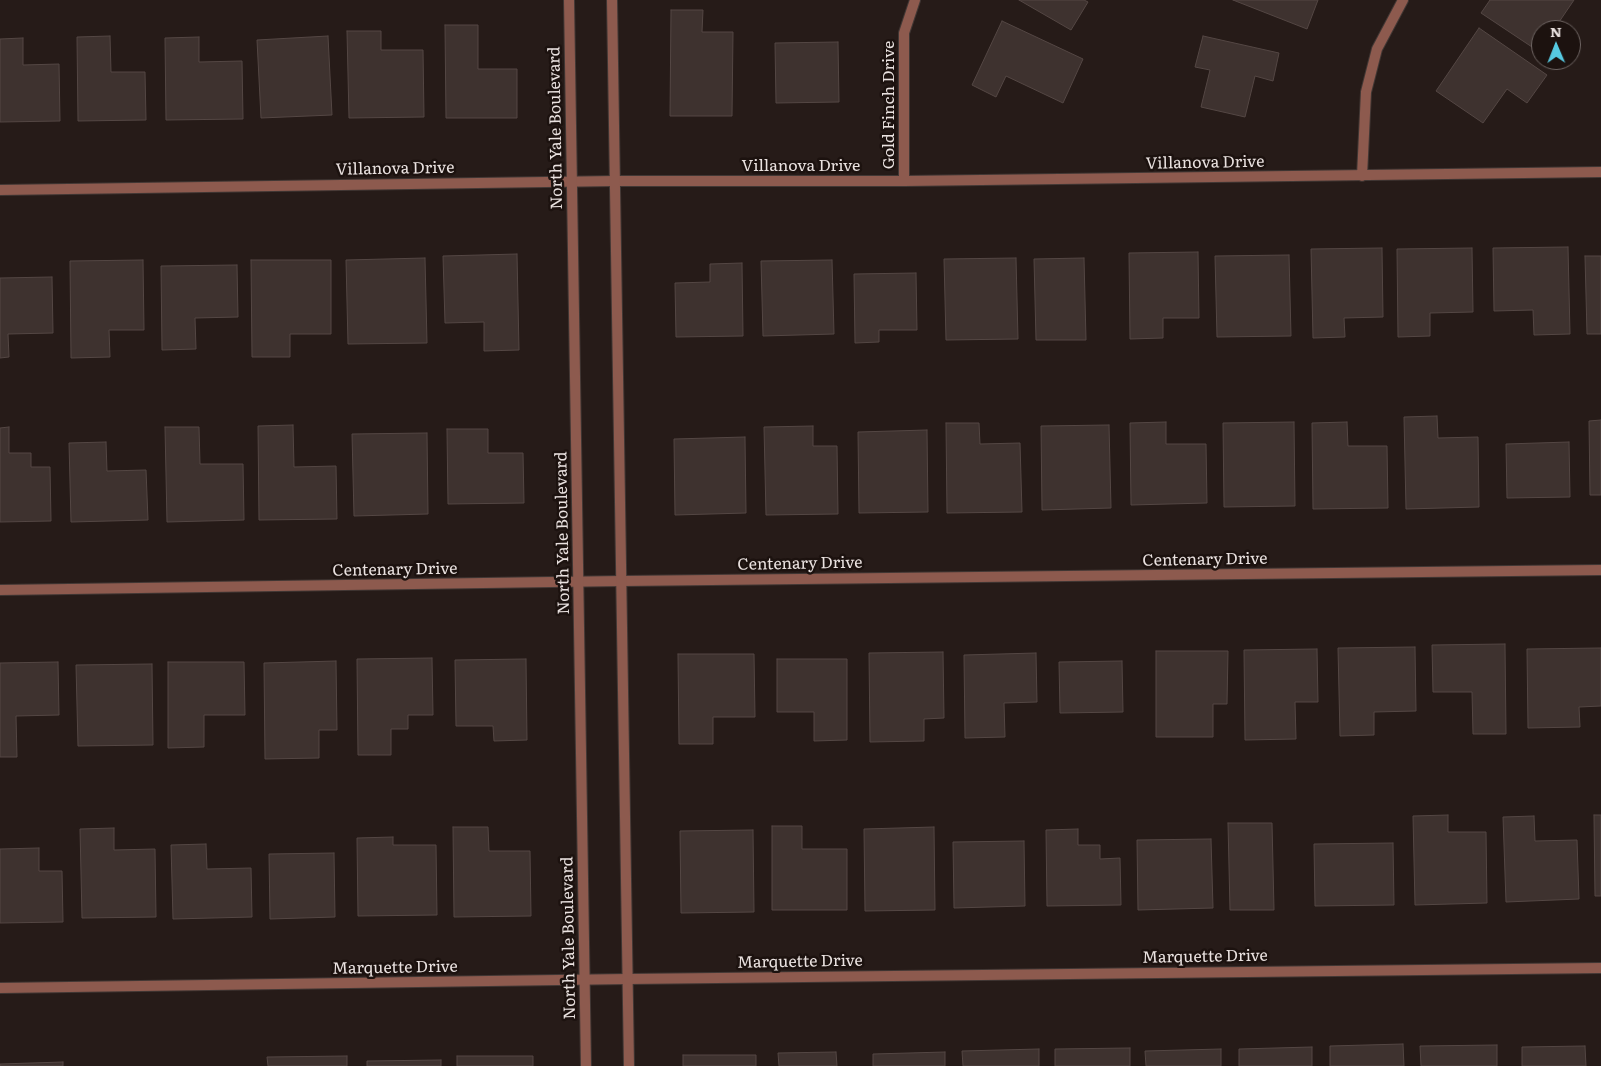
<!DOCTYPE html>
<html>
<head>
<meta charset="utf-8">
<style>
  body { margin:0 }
  #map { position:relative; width:1601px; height:1066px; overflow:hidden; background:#261b18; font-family:Literata,serif }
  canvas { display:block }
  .north { position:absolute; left:1531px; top:20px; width:50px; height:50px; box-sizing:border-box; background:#1c120f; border:1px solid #6e6563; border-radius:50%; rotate:359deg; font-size:14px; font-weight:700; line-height:20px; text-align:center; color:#eae2e0 }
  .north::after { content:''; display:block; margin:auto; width:18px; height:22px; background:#56c9e1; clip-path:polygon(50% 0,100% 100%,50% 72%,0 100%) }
</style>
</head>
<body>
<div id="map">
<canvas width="1601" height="1066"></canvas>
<div class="north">N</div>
</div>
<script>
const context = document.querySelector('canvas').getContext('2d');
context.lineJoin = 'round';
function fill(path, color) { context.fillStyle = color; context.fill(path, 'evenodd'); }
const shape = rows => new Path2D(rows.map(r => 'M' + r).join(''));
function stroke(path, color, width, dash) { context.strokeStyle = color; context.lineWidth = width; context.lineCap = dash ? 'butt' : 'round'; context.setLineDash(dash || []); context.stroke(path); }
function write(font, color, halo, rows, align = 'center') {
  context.font = font + ' Literata,serif'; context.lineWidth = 5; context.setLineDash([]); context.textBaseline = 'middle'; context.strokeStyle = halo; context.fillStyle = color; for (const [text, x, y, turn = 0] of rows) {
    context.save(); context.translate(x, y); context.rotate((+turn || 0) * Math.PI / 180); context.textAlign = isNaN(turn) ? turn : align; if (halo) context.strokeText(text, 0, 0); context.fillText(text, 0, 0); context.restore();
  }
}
const building = shape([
  [1019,0,1084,0,1088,2,1071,30,1019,0],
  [1233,0,1318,0,1307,29,1233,0],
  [1490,0,1574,0,1559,22,1570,30,1541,30,1541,53,1481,13,1490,0],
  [671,10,703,10,702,32,733,32,732,116,670,116,671,10],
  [1002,21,1083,59,1063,103,1006,76,996,97,972,85,1002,21],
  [445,25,478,25,478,69,517,69,517,118,446,118,445,25],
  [1479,28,1547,75,1527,103,1507,89,1483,123,1436,91,1479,28],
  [347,31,381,31,381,50,423,50,424,117,349,118,347,31],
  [110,36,111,72,145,72,146,120,78,121,77,37,110,36],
  [328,36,332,115,261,118,257,40,328,36],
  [1203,36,1279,53,1273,81,1255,76,1245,117,1201,107,1210,70,1195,67,1203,36],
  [199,37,199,62,242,61,243,119,166,120,165,38,199,37],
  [23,38,23,65,59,64,60,121,0,122,0,39,23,38],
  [838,42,839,102,776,103,775,43,838,42],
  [1568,247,1570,334,1534,335,1533,310,1494,311,1493,248,1568,247],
  [1382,248,1383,317,1344,318,1345,337,1313,338,1311,249,1382,248],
  [1472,248,1473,312,1430,313,1430,336,1398,337,1397,249,1472,248],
  [1198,252,1199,318,1163,318,1163,338,1130,339,1129,253,1198,252],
  [517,254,519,350,484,351,484,322,445,323,443,256,517,254],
  [1289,255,1291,336,1217,337,1215,256,1289,255],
  [1585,256,1601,256,1601,334,1587,334,1585,256],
  [425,258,427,343,348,344,346,260,425,258],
  [1016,258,1018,339,946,340,944,259,1016,258],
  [1084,258,1086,340,1036,340,1034,259,1084,258],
  [143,260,144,330,109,330,110,357,71,358,70,261,143,260],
  [251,260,331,260,331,334,290,334,290,357,252,357,251,260],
  [832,260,834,334,763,336,761,261,832,260],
  [742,263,743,336,676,337,675,283,710,282,710,264,742,263],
  [237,265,238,317,195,318,196,349,162,350,161,266,237,265],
  [916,273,917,330,879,330,879,342,855,343,854,274,916,273],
  [52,277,53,333,8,334,9,357,0,358,0,278,52,277],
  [1437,416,1438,438,1478,437,1479,507,1406,509,1404,417,1437,416],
  [1601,420,1601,495,1590,495,1589,421,1601,420],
  [1166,422,1166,444,1206,444,1207,503,1131,505,1130,423,1166,422],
  [1294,422,1295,506,1224,507,1223,423,1294,422],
  [1347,422,1348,446,1387,446,1388,508,1313,509,1312,423,1347,422],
  [946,423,979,423,980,444,1020,443,1022,512,947,513,946,423],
  [293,425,294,467,336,466,337,519,259,520,258,426,293,425],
  [1109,425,1111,508,1042,510,1041,426,1109,425],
  [813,426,813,446,837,446,838,514,766,515,764,427,813,426],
  [9,427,9,453,31,453,31,467,50,467,51,521,0,522,0,428,9,427],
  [165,427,199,427,200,464,243,464,244,520,167,522,165,427],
  [447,429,488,429,488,453,523,453,524,503,448,504,447,429],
  [927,430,928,512,859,513,858,432,927,430],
  [427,433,428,514,354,516,352,434,427,433],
  [745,437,746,513,675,515,674,439,745,437],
  [106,442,107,471,146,470,148,520,71,522,69,443,106,442],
  [1569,442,1570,497,1507,498,1506,444,1569,442],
  [1505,644,1506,734,1473,734,1472,692,1433,692,1432,645,1505,644],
  [1415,647,1416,711,1374,712,1374,735,1340,736,1338,648,1415,647],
  [1601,648,1601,706,1579,707,1580,727,1528,728,1527,649,1601,648],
  [1317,649,1318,702,1295,702,1296,739,1245,740,1244,650,1317,649],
  [1156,651,1228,651,1227,704,1213,704,1213,737,1156,737,1156,651],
  [943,652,944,718,924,719,924,741,870,742,869,653,943,652],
  [1036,653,1037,702,1004,703,1005,737,965,738,964,655,1036,653],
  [678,654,754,654,755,717,713,717,713,744,679,744,678,654],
  [432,658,433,715,408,715,408,729,391,729,391,755,358,755,357,659,432,658],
  [526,659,527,740,494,741,493,726,456,726,455,660,526,659],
  [777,659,847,659,847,740,814,741,814,712,777,712,777,659],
  [336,661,337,730,319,730,319,758,265,759,264,663,336,661],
  [1122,661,1123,712,1060,713,1059,662,1122,661],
  [58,662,59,715,16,716,17,757,0,757,0,663,58,662],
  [168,662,244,662,245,715,204,715,204,747,168,748,168,662],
  [152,664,153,745,78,746,76,665,152,664],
  [1448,815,1448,832,1486,832,1487,903,1415,905,1413,816,1448,815],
  [1594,815,1601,815,1601,896,1595,896,1594,815],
  [1534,816,1535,841,1577,840,1579,899,1506,902,1503,817,1534,816],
  [1228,823,1272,823,1274,910,1230,910,1228,823],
  [772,826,802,826,802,849,847,849,847,910,772,910,772,826],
  [453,827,488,827,489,851,530,851,531,916,454,917,453,827],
  [934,827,935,910,865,911,864,829,934,827],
  [114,828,114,850,155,849,156,917,82,918,80,829,114,828],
  [1078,829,1078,845,1100,845,1100,859,1120,858,1121,905,1047,906,1046,830,1078,829],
  [753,830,754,912,681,913,680,831,753,830],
  [393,837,393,845,436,845,437,915,358,916,357,838,393,837],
  [1211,839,1213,908,1138,910,1137,840,1211,839],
  [1024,841,1025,906,954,908,953,842,1024,841],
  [1393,843,1394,905,1315,906,1314,844,1393,843],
  [206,844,207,869,251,868,252,917,173,919,171,845,206,844],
  [39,848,39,871,62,871,63,922,0,923,0,849,39,848],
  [334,853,335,917,270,919,269,854,334,853],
  [1403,1044,1404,1066,1330,1066,1330,1046,1403,1044],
  [1497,1045,1497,1066,1421,1066,1420,1046,1497,1045],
  [1585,1046,1586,1066,1522,1066,1522,1047,1585,1046],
  [1312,1047,1312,1066,1239,1066,1239,1049,1312,1047],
  [1130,1048,1130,1066,1055,1066,1055,1049,1130,1048],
  [1039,1049,1039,1066,963,1066,962,1051,1039,1049],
  [1221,1049,1221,1066,1146,1066,1145,1051,1221,1049],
  [836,1052,837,1066,779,1066,778,1053,836,1052],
  [945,1052,945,1066,873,1066,873,1054,945,1052],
  [683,1055,756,1055,756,1066,683,1066,683,1055],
  [347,1056,347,1066,268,1066,267,1057,347,1056],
  [457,1056,533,1056,533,1066,457,1066,457,1056],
  [441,1060,441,1066,367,1066,367,1061,441,1060],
  [63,1062,63,1066,0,1066,0,1064,63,1062]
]);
fill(building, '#3e322f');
stroke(building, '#544744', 1);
const minor = shape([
  [1362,176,1366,92,1377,49,1403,0],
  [904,181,904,33,915,0],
  [0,190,615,181,904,181,1601,172],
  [0,590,622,581,1601,570],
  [0,988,628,979,1601,968]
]);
const tertiary = shape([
  [569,0,586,1066],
  [612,0,629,1066]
]);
stroke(minor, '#413734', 12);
stroke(tertiary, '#413734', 12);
stroke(minor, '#8d5a4e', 10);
stroke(tertiary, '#8d5a4e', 10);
write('16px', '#eae2e0', '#1c120f', [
  ["Gold Finch Drive",889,105,-90],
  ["North Yale Boulevard",556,128,-91],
  ["Villanova Drive",1205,163,-1],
  ["Villanova Drive",801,166],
  ["Villanova Drive",395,169,-1],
  ["North Yale Boulevard",563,533,-91],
  ["Centenary Drive",1205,560,-1],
  ["Centenary Drive",800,564,-1],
  ["Centenary Drive",395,570,-1],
  ["North Yale Boulevard",569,938,-91],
  ["Marquette Drive",1205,957,-1],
  ["Marquette Drive",800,962,-1],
  ["Marquette Drive",395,968,-1]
]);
</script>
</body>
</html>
